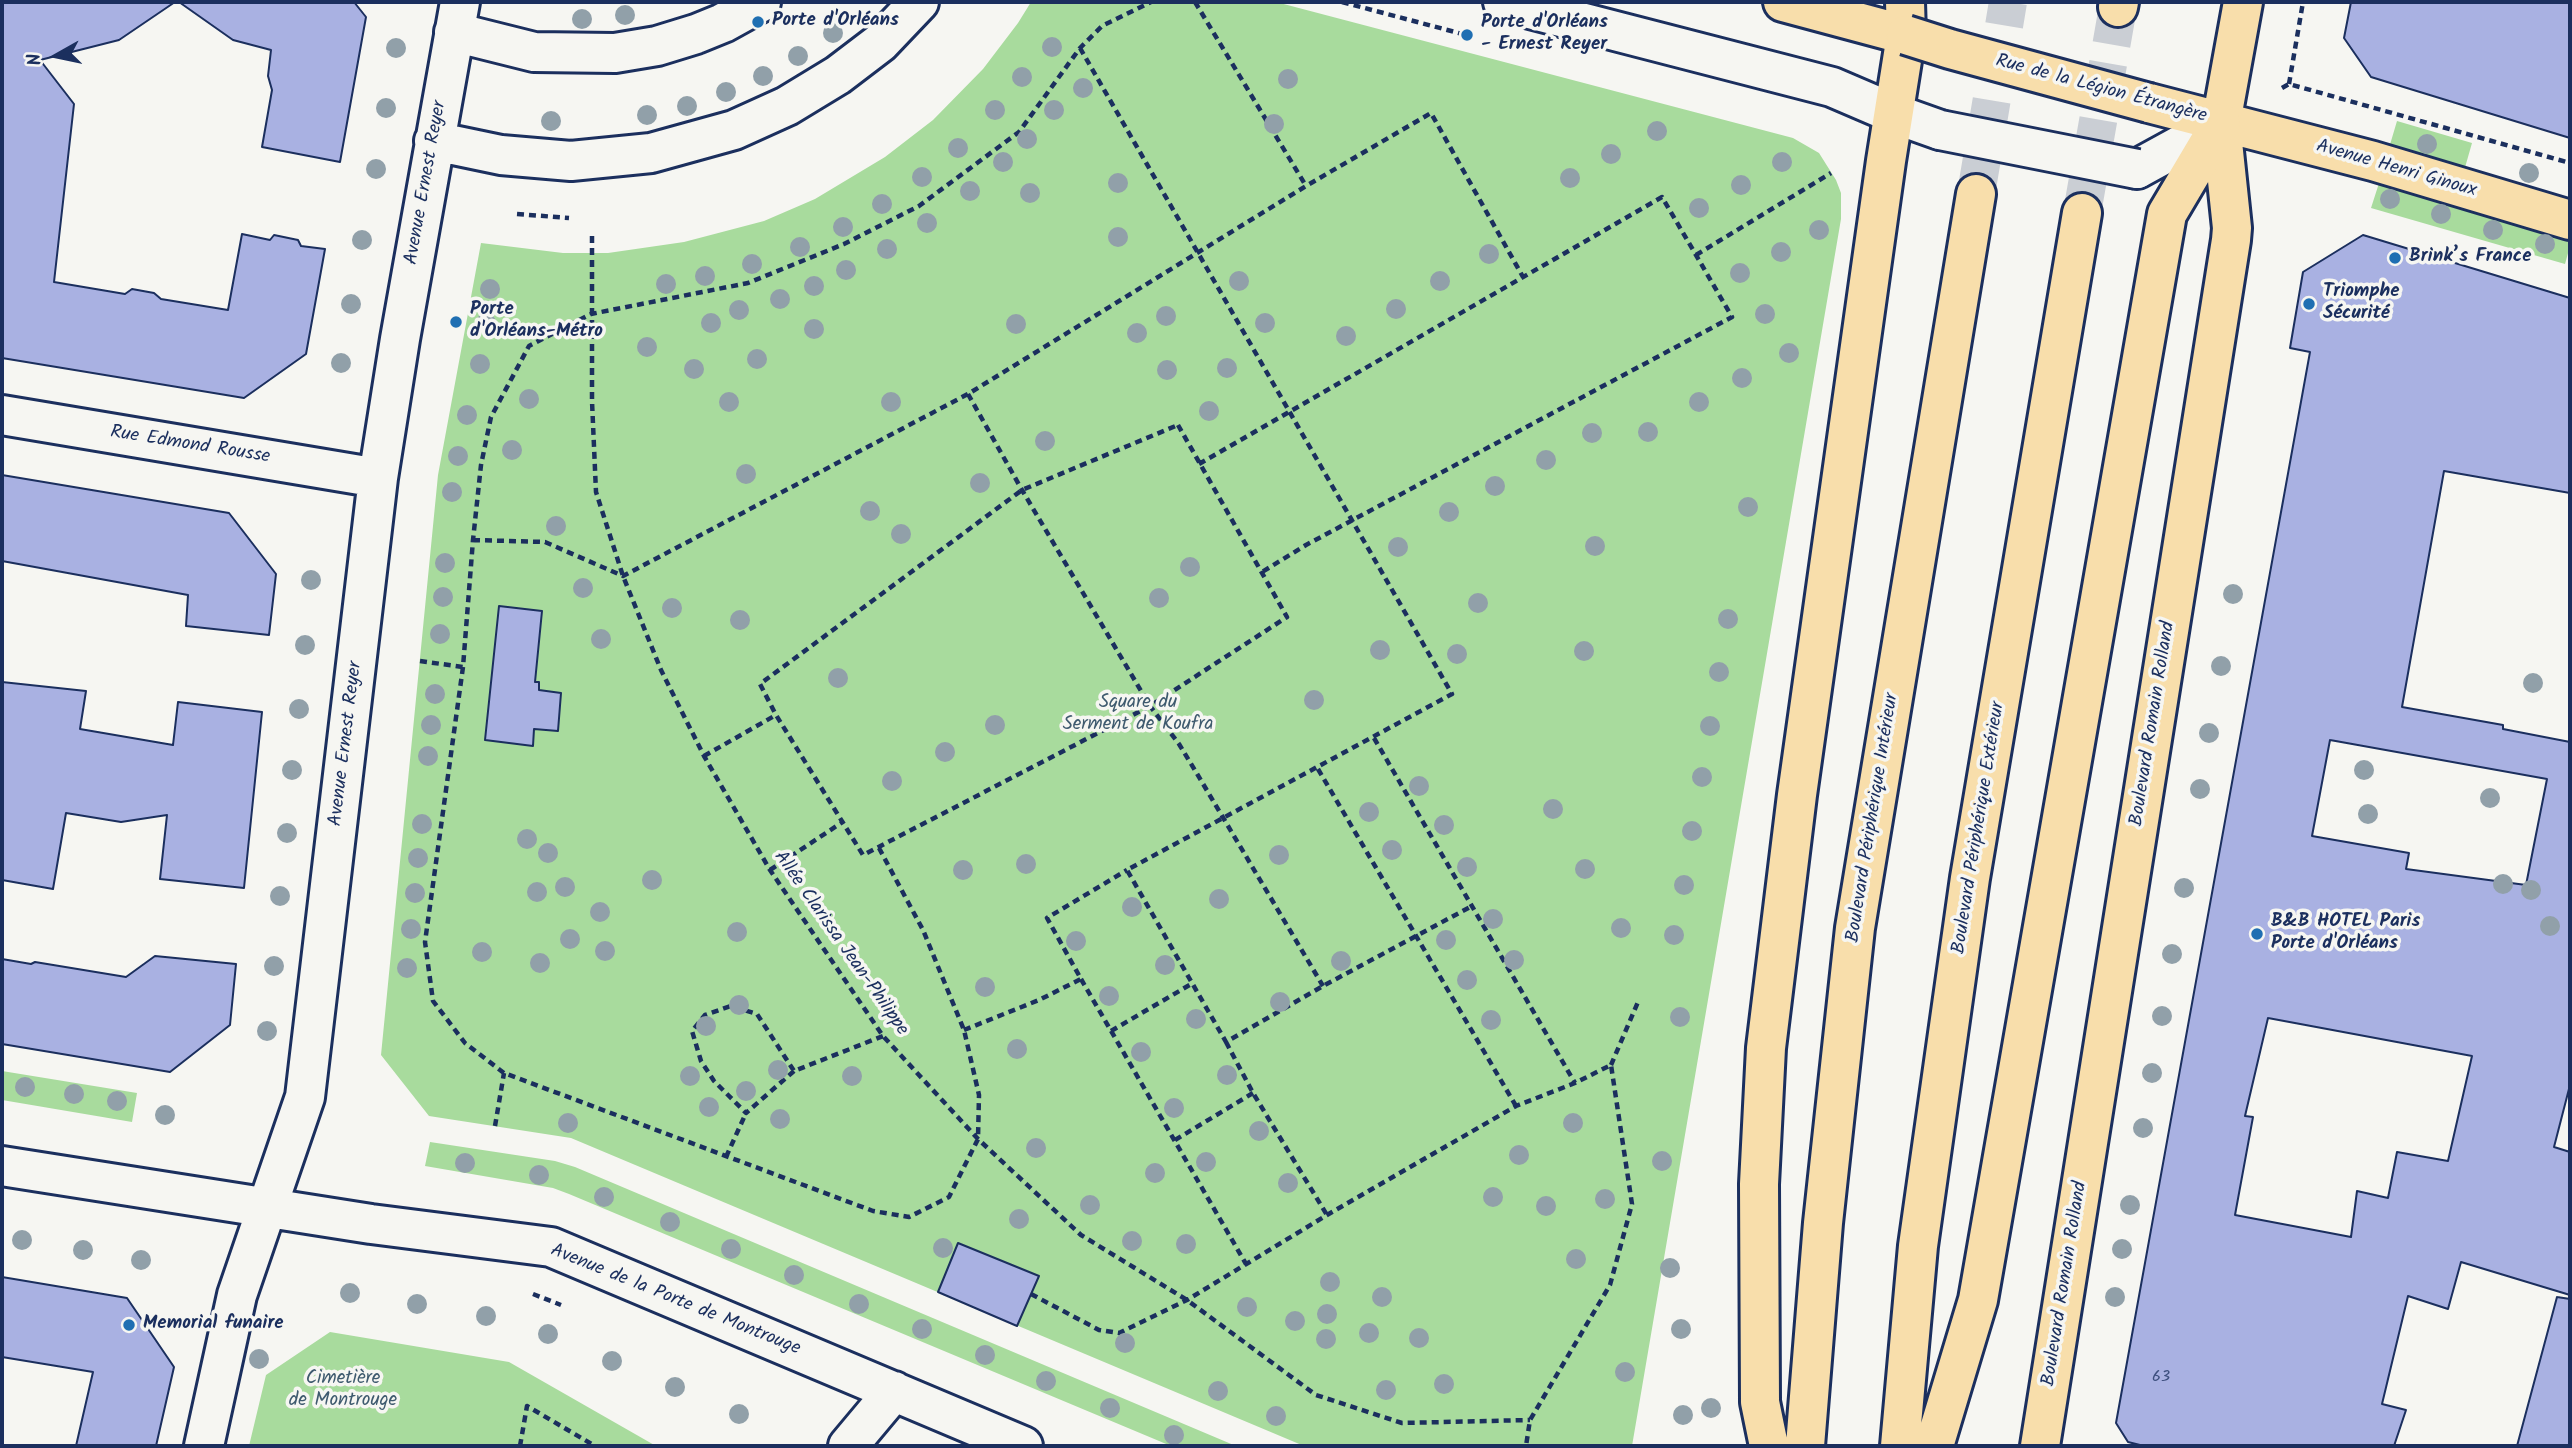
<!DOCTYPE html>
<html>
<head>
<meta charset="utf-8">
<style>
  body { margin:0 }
  #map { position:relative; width:2572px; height:1448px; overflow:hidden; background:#f6f6f2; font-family:Kalam,sans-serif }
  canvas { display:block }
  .frame { position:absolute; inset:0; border:4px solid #1b2f5e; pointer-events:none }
  .north { position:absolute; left:21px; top:21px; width:70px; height:70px; -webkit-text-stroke:5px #f6f6f2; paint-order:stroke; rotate:261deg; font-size:19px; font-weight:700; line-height:28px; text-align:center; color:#1b2f5e }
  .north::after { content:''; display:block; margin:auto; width:24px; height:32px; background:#1b2f5e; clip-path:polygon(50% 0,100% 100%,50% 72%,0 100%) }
</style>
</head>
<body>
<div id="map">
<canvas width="2572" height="1448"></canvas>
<div class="frame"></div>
<div class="north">N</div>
</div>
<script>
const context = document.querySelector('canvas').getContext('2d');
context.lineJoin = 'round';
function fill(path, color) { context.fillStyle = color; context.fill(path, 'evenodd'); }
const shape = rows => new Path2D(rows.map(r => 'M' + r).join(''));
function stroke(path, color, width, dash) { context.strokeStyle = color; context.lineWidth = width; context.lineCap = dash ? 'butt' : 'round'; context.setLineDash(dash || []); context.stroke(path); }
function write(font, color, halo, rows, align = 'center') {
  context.font = font + ' Kalam,sans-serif'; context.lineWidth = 7; context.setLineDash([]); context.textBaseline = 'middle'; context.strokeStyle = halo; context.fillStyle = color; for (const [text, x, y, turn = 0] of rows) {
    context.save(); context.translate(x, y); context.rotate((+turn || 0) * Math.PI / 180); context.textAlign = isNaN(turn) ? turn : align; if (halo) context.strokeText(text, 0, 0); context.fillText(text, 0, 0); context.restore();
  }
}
fill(shape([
  [1031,2,1276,2,1793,138,1819,153,1836,180,1841,193,1841,219,1632,1446,1304,1446,571,1138,429,1116,381,1055,438,475,481,243,563,253,608,253,684,242,764,221,815,199,885,157,933,120,983,69,1018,23],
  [2397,121,2472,143,2464,171,2389,148],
  [2380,180,2570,236,2570,246,2565,264,2371,208],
  [2,1071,137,1093,132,1122,2,1100],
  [430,1142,555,1161,575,1167,1236,1446,1171,1446,569,1194,553,1188,425,1166],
  [330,1332,509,1362,656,1446,249,1446,266,1375]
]), '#a8db9d');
const building = shape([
  [2,2,175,2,119,40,40,60,74,104,54,282,125,294,132,289,154,293,161,299,228,310,242,234,270,240,274,235,298,240,301,246,325,249,306,354,244,398,2,358,2,2],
  [179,2,354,2,366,17,340,162,262,147,272,90,268,76,271,50,233,40,179,2],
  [2351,2,2570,2,2570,138,2371,77,2344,38,2351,2],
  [2363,235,2570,298,2570,493,2444,471,2402,707,2503,725,2503,729,2570,742,2570,1085,2554,1147,2570,1152,2570,1295,2461,1262,2448,1309,2408,1296,2382,1404,2406,1410,2394,1446,2144,1446,2128,1442,2116,1423,2310,352,2290,348,2303,272,2363,235],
  [2330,740,2547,779,2526,885,2406,869,2409,853,2312,836,2330,740],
  [2268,1018,2472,1056,2448,1161,2397,1152,2388,1198,2357,1191,2351,1237,2235,1215,2253,1117,2245,1116,2268,1018],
  [2,475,229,513,276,574,269,635,186,626,188,595,2,561,2,475],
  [499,606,542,611,535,682,539,682,539,690,561,693,558,731,534,729,533,746,485,740,499,606],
  [2,682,86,691,80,729,173,745,178,702,262,712,244,888,160,879,167,815,121,822,66,813,53,889,2,880,2,682],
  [155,956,236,964,230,1025,170,1072,2,1044,2,959,31,964,35,962,126,977,155,956],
  [958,1243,1039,1276,1017,1326,938,1292,958,1243],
  [2,1277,127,1298,174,1367,156,1446,76,1446,93,1372,2,1357,2,1277],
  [2557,1297,2570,1299,2570,1446,2517,1446,2557,1297]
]);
fill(building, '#a9b1e2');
stroke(building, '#1b2f5e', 2);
stroke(shape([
  [1976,194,2008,2],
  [2082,213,2118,7]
]), '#caced4', 38, [38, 19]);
const minor = shape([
  [1503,2,1832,87,1895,114,1940,130],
  [454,32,534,52,615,53,657,46,696,34,723,23,761,2],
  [434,141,501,155,571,161,651,153,734,130,787,106,838,75,880,43,919,2],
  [2137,169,2221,123],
  [2,415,378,478],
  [2,1166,371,1224,551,1247,1023,1446],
  [204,1446,237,1295,305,1097,378,478,400,339,460,2],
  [848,1446,894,1391]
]);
const major = shape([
  [1783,2,1906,35,1905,2],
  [2149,103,2373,161,2570,220],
  [2040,1446,2231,240,2232,228,2221,123,2243,2]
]);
const highway = shape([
  [2118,7,2119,2],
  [1769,1446,1760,1402,1759,1184,1766,1048,1797,795,1886,161,1906,35],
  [1805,1446,1823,1223,1855,928,1976,194],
  [1900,1446,1918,1246,1970,878,2082,213],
  [1934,1446,1978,1300,2167,214,2221,123]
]);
stroke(minor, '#1b2f5e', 44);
stroke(major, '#1b2f5e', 44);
stroke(highway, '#1b2f5e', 44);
stroke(shape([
  [1195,2,1306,186],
  [1342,2,1470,36],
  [1080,48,1452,694,1127,870,1226,1042,1323,986,1472,906],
  [2289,84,2303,2],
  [2282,88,2289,84,2570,163],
  [517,214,569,218],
  [592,236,592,401,596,492,623,576,661,670,704,756,770,870,883,1036,978,1139,1081,1235,1187,1300,1316,1395,1402,1423,1530,1420],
  [1696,255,1831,173],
  [968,394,1022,490,1150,706,1179,744,1196,772,1323,986],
  [1178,425,1287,617,1150,706,863,855,776,715,760,684,1022,490,1178,425],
  [1199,464,1662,197,1696,255,1732,317,1306,545,1262,572],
  [473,540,545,542,623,576,968,394,1306,186,1431,113,1523,277],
  [420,661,463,667],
  [1374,738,1575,1083],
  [704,756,776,715],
  [1318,769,1516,1106],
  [879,848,923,930,964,1030,979,1095,978,1139,949,1197,909,1217,873,1211,504,1073,465,1043,433,1001,425,942,463,667,473,540,481,465,491,417,529,346,591,314,748,283,844,244,919,206,1019,132,1080,48,1102,26,1151,2],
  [770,870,841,823],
  [1081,979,1246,1264],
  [964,1030,1039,1000,1081,979,1047,918,1127,870],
  [1111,1031,1193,983],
  [1226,1042,1253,1093,1327,1215],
  [1611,1065,1638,1002],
  [794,1071,746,1113,714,1081,701,1061,692,1031,705,1015,731,1006,757,1014,794,1071,883,1036],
  [495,1126,504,1073],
  [1175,1140,1253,1093],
  [726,1157,746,1113],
  [533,1294,561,1305],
  [1031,1294,1099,1330,1119,1333,1187,1300,1327,1215,1516,1106,1575,1083,1611,1065,1632,1204,1610,1285,1530,1420,1526,1446],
  [520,1446,527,1406,595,1446]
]), '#1b2f5e', 4.5, [7, 5]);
stroke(minor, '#f6f6f2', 38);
stroke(major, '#f8deab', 38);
stroke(highway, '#f8deab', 38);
const minorBridge = shape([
  [1940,130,2137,169]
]);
const majorBridge = shape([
  [1906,35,1950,49,2149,103]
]);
stroke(minorBridge, '#1b2f5e', 44, []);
stroke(majorBridge, '#1b2f5e', 44, []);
stroke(minorBridge, '#f6f6f2', 38);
stroke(majorBridge, '#f8deab', 38);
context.fillStyle = '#91a0a9';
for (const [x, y] of [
  [625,15],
  [582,19],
  [833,33],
  [1052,47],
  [396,48],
  [798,56],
  [763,76],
  [1022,77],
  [1288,79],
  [1083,88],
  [726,92],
  [687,106],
  [386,108],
  [995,110],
  [1054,110],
  [647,115],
  [551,121],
  [1274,124],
  [1657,131],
  [1027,139],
  [2427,144],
  [958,148],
  [1611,154],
  [1003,162],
  [1782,162],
  [376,169],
  [2529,173],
  [922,177],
  [1570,178],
  [1118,183],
  [1741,185],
  [970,191],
  [1030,193],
  [2390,199],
  [882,204],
  [1699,208],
  [2441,214],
  [927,223],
  [843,227],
  [1819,230],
  [2493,230],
  [1118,237],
  [362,240],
  [2545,244],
  [800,247],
  [887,249],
  [1781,252],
  [1489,254],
  [752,264],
  [846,270],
  [1740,273],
  [705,276],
  [1239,281],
  [1440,281],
  [666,284],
  [814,286],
  [490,289],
  [780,299],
  [351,304],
  [1396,309],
  [739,310],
  [1765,314],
  [1166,316],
  [486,323],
  [711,323],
  [1265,323],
  [1016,324],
  [814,329],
  [1137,333],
  [1346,336],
  [647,347],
  [1789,353],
  [757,359],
  [341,363],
  [480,364],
  [1227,368],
  [694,369],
  [1167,370],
  [1742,378],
  [529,399],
  [729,402],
  [891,402],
  [1699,402],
  [1209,411],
  [467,415],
  [1648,432],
  [1592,433],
  [1045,441],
  [512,450],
  [458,456],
  [1546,460],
  [746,474],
  [980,483],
  [1495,486],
  [452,492],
  [1748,507],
  [870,511],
  [1449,512],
  [556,526],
  [901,534],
  [1595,546],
  [1398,547],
  [445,563],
  [1190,567],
  [311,580],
  [583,588],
  [2233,594],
  [443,597],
  [1159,598],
  [1478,603],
  [672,608],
  [1728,619],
  [740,620],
  [440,634],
  [601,639],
  [305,645],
  [1380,650],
  [1584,651],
  [1457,654],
  [2221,666],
  [1719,672],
  [838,678],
  [2533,683],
  [435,694],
  [1314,700],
  [299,709],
  [431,725],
  [995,725],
  [1710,726],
  [2209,733],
  [945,752],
  [428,756],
  [292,770],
  [2364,770],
  [1702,777],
  [892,781],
  [1419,786],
  [2200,789],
  [2490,798],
  [1553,809],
  [1369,812],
  [2368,814],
  [422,824],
  [1444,825],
  [1692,831],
  [287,833],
  [527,839],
  [1392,850],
  [548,853],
  [1279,855],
  [418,858],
  [1026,864],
  [1467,867],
  [1585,869],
  [963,870],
  [652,880],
  [2503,884],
  [1684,885],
  [565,887],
  [2184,888],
  [2531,890],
  [537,892],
  [415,893],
  [280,896],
  [1219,899],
  [1132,907],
  [600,912],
  [1493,919],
  [2550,926],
  [1621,928],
  [411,929],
  [737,932],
  [1674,935],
  [570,939],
  [1446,940],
  [1076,941],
  [605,951],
  [482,952],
  [2172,954],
  [1514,960],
  [1341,961],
  [540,963],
  [1165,965],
  [274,966],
  [407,968],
  [1467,980],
  [985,987],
  [1109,996],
  [1280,1002],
  [739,1005],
  [2162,1016],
  [1680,1017],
  [1196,1019],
  [1491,1020],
  [706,1026],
  [267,1031],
  [1017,1049],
  [1141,1052],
  [778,1070],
  [2152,1073],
  [1227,1075],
  [690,1076],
  [852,1076],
  [25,1087],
  [746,1091],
  [74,1094],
  [117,1101],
  [709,1107],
  [1174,1108],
  [165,1115],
  [780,1119],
  [568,1123],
  [1573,1123],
  [2143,1128],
  [1259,1131],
  [1036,1148],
  [1519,1155],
  [1662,1161],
  [1206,1162],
  [465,1163],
  [1155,1173],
  [539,1175],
  [1288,1183],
  [604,1197],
  [1493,1197],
  [1605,1199],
  [1090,1205],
  [2130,1205],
  [1546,1206],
  [1019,1219],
  [670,1222],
  [22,1240],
  [1132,1241],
  [1186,1244],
  [943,1248],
  [731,1249],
  [2122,1249],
  [83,1250],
  [1576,1259],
  [141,1260],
  [1670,1268],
  [794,1275],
  [1330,1282],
  [350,1293],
  [1382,1297],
  [2115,1297],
  [417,1304],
  [859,1304],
  [1247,1307],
  [1327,1314],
  [486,1316],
  [1295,1321],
  [922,1329],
  [1681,1329],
  [1369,1333],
  [548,1334],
  [1419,1338],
  [1326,1339],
  [1125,1343],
  [985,1355],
  [259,1359],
  [612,1361],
  [1625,1372],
  [1046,1381],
  [1444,1384],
  [675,1387],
  [1386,1390],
  [1218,1391],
  [1110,1408],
  [1711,1408],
  [739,1414],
  [1683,1415],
  [1276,1416],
  [1174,1435]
]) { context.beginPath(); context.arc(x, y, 10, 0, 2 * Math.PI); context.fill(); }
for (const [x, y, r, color] of [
  [758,22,7,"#1f6fb2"],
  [1467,35,7,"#1f6fb2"],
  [2395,258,7,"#1f6fb2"],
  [2309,304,7,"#1f6fb2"],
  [456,322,7,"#1f6fb2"],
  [2257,934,7,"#1f6fb2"],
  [129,1325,7,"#1f6fb2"]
]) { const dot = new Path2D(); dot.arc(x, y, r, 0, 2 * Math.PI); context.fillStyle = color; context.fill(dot); stroke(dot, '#f6f6f2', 2.5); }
write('16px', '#3e507f', null, [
  ["63",2161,1378]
]);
write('bold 19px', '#1b2f5e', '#f6f6f2', [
  ["Porte d'Orléans",772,22],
  ["Porte d'Orléans",1481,24],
  ["- Ernest Reyer",1481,46],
  ["Brink’s France",2409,258],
  ["Triomphe",2323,293],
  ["Sécurité",2323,315],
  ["Porte",470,311],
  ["d'Orléans-Métro",470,333],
  ["B&B HOTEL Paris",2271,923],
  ["Porte d'Orléans",2271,945],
  ["Memorial funaire",143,1325]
], 'left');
write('19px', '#1b2f5e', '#f6f6f2', [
  ["Rue de la Légion Étrangère",2101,90,15],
  ["Avenue Henri Ginoux",2396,170,16],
  ["Avenue Ernest Reyer",427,183,-80],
  ["Rue Edmond Rousse",190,446,9],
  ["Boulevard Romain Rolland",2154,724,-81],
  ["Avenue Ernest Reyer",347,744,-83],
  ["Boulevard Périphérique Intérieur",1874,818,-81],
  ["Boulevard Périphérique Extérieur",1980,828,-81],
  ["Allée Clarissa Jean-Philippe",840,944,55],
  ["Boulevard Romain Rolland",2066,1284,-81],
  ["Avenue de la Porte de Montrouge",675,1301,22]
]);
write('19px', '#3e5a6e', '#f6f6f2', [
  ["Square du",1138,704],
  ["Serment de Koufra",1138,726],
  ["Cimetière",343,1380],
  ["de Montrouge",343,1402]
]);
</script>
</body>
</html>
